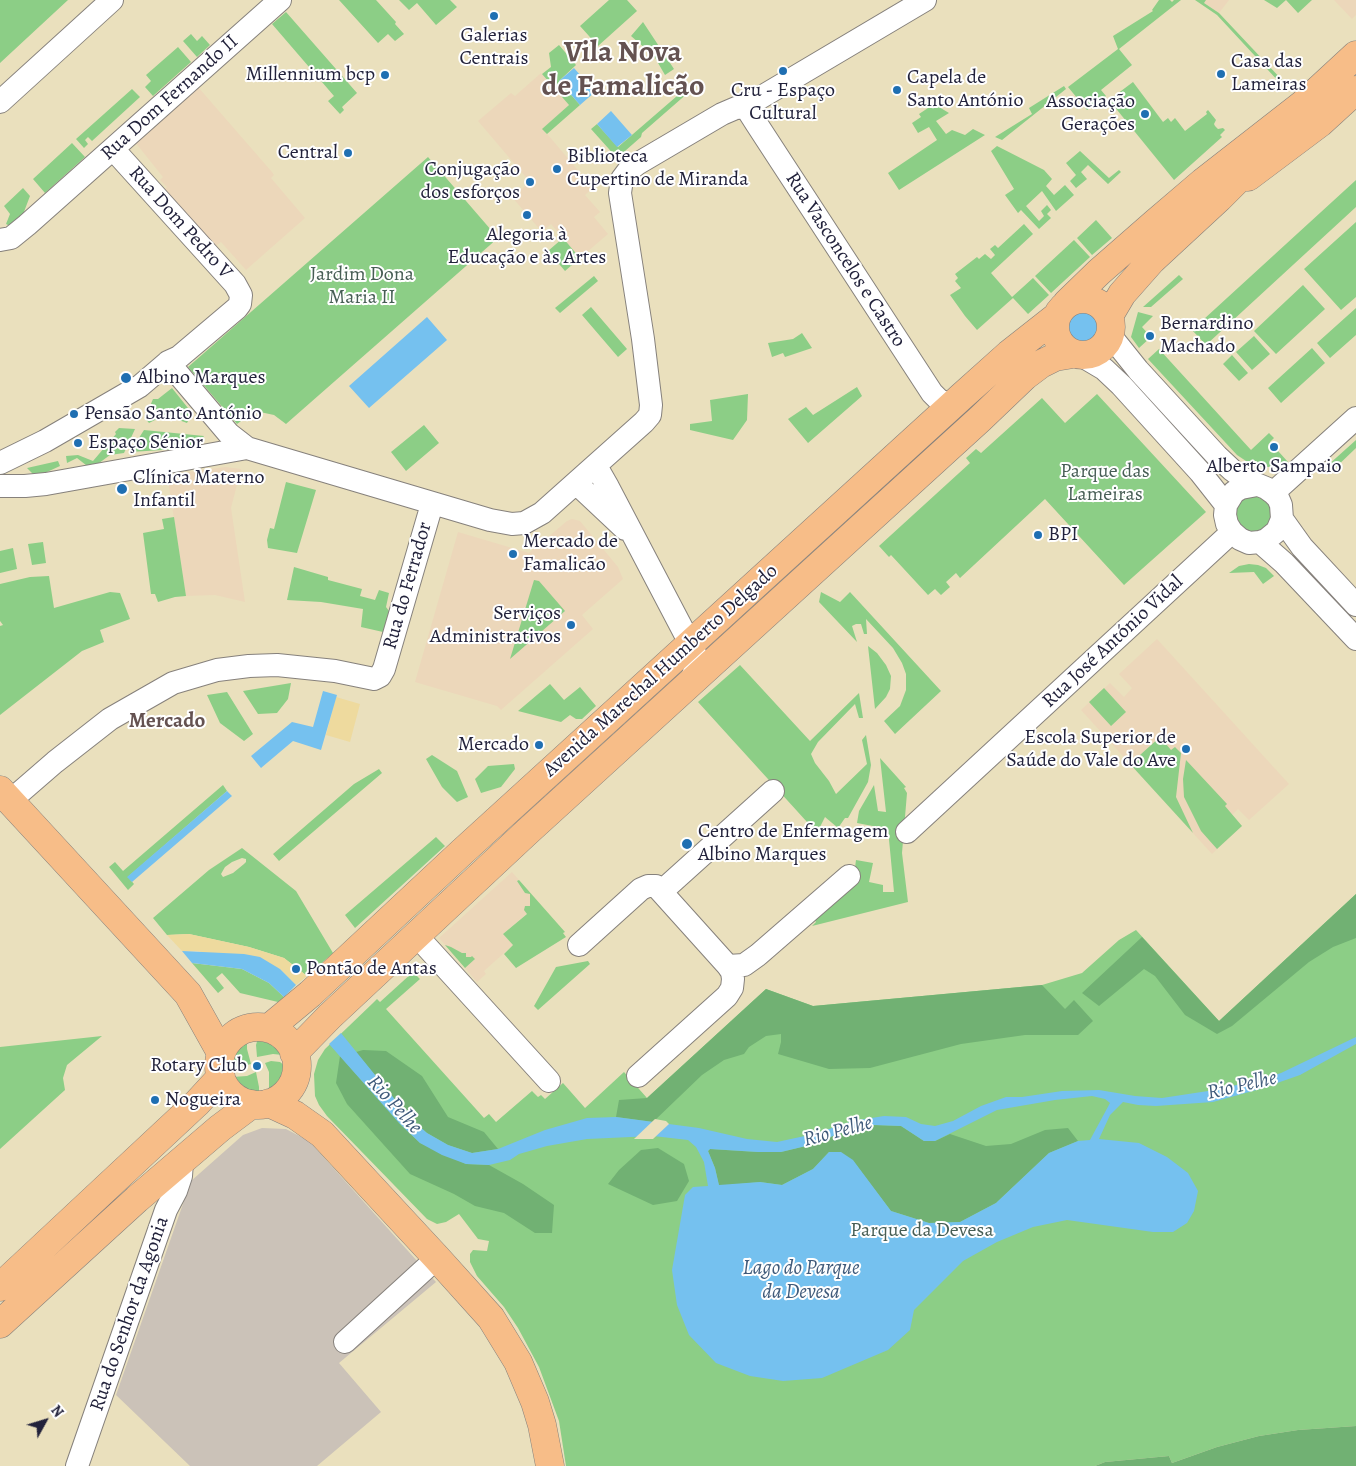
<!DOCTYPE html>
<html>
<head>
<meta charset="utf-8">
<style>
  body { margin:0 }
  #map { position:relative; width:1356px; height:1466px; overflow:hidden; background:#eae0bd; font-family:Alegreya,serif }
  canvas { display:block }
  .north { position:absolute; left:20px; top:1396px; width:50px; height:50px; -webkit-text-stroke:4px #fff; paint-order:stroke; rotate:51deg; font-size:14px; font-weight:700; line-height:20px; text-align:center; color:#22223b }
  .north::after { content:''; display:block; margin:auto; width:18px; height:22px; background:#22223b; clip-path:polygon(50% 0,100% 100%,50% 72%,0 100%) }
</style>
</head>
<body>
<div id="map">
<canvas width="1356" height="1466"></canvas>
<div class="north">N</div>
</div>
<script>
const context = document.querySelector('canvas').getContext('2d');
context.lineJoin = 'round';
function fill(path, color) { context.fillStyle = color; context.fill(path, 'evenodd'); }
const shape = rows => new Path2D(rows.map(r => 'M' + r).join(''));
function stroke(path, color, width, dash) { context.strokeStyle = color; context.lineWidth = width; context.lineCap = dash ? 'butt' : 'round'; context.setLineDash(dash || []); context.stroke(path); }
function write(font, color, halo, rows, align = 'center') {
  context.font = font + ' Alegreya,serif'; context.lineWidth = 4; context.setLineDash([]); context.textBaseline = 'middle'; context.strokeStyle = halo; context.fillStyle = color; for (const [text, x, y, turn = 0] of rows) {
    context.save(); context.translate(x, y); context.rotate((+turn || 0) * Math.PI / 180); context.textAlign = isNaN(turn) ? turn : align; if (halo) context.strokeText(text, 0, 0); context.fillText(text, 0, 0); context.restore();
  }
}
fill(shape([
  [1199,0,1229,0,1219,13],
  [1334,0,1356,0,1356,15,1352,19],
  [541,73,569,105,543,129,593,188,585,195,600,212,594,217,608,234,580,258,551,224,542,232,512,197,530,182,478,121,511,93,515,96],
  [198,87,272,172,274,175,271,178,305,218,246,270,221,242,213,248,162,191,167,187,160,180,163,177,135,142],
  [225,467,241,469,231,508,245,602,215,595,186,596,168,480,182,477,181,473],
  [572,519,580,521,618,567,623,579,582,615,593,629,501,710,497,706,415,682,458,532,529,553,567,521],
  [1157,639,1289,784,1249,820,1238,809,1232,815,1242,826,1212,854,1081,710,1110,683,1124,697,1132,688,1119,674],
  [512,872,539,903,503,934,513,945,484,971,486,974,477,982,439,938]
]), '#ecd7ba');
fill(shape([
  [262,1128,286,1129,309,1141,436,1282,339,1363,381,1412,317,1466,190,1466,116,1395,191,1181,243,1135]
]), '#cbc2b8');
fill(shape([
  [0,0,68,0,0,63],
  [339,0,376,0,396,22,395,24,404,34,395,41,388,34,378,43],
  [399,0,450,0,457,7,436,25,417,3,409,10],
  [609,0,627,0,637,11,598,46,580,26],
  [1159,0,1170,0,1172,2,1174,0,1181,0,1119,49,1132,65,1101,90,1106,96,1087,110,1068,87,1118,49,1113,36,1153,11,1152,10],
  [1195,0,1206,0,1204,3,1219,13,1283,81,1280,83,1217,15],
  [1264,0,1312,0,1298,13,1286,0,1277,8],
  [286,12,357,93,342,107,344,110,340,114,328,101,334,96,272,24],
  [643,22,674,69,665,75,654,56,631,36],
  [191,34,197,41,202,36,210,45,197,57,183,41],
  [559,45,576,65,559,81,580,105,547,134,542,129,569,105,542,74,551,67,549,53],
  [178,47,191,62,153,96,145,87,151,81,146,75],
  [1133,82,1163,122,1168,118,1171,122,1175,118,1185,131,1207,114,1206,112,1208,110,1216,120,1214,124,1215,126,1218,129,1223,128,1225,130,1220,135,1222,137,1174,180,1109,100],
  [684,85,689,92,642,133,641,137,617,158,591,129,597,124,618,147,677,96,675,92],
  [1064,86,1066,89,1002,140,995,137,1032,114,1029,108],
  [132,89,140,97,92,141,88,137,85,140,88,144,84,148,76,139],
  [934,104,949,113,936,121,946,134,952,130,965,135,973,129,985,135,899,190,888,173,937,140,929,127,918,133,912,123,921,117,919,114],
  [72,143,85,157,45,193,33,179],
  [997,146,1044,170,1052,179,1046,186,1054,195,1065,185,1074,195,1056,211,1042,191,1026,206,1039,221,1044,216,1041,211,1047,205,1051,210,1047,214,1051,218,1039,229,1021,210,1018,213,1005,195,1014,189,991,151],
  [1080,151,1109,178,1119,170,1121,172,1108,184,1088,165,1081,172,1087,179,1076,188,1070,181,1076,175,1066,163],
  [428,157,498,238,286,424,274,415,260,412,248,416,237,424,188,367],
  [1356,180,1356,207,1206,345,1192,330],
  [23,188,30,196,22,217,12,227,6,224,10,214,4,206],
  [1096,220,1112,238,1092,255,1077,238],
  [1356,222,1356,297,1341,310,1304,269],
  [1024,224,1033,234,991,273,1012,297,1033,278,1049,295,1028,314,1013,298,977,330,965,316,950,295,961,288,955,281,958,278,955,274,977,257,979,259,985,254,991,259,995,255,990,249,995,245,998,248],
  [563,238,580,258,565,271,548,251],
  [1074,240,1090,257,1051,293,1035,276],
  [1179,275,1183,279,1151,307,1143,307],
  [594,276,598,281,560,313,555,308],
  [1303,285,1325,309,1276,354,1254,331],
  [591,307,627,349,618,357,582,315],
  [1356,308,1356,335,1330,358,1317,343],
  [1138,312,1153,316,1142,327,1151,337,1139,348,1131,337],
  [802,333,812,348,785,357,783,353,772,357,768,343,793,339],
  [1254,336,1270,354,1252,370,1236,352],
  [1312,348,1325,363,1281,403,1268,388],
  [1159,349,1251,450,1269,433,1274,438,1270,442,1288,462,1273,467,1261,467,1246,461,1237,455,1148,359],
  [1232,355,1248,373,1239,381,1223,364],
  [857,387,862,396,808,443,788,419,806,407,813,415],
  [172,388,192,413,187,423,165,415,149,423,145,418,153,399,158,399],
  [748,394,747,420,733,440,690,430,690,424,712,421,710,400],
  [1097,394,1206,512,1124,585,1045,499,960,578,956,573,946,582,950,587,941,595,935,589,928,595,891,555,889,557,879,546,970,463,966,458,976,449,981,453,1042,398,1065,423],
  [424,425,439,443,406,471,391,452],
  [119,428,135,429,124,453,110,455,91,469,77,458,67,463,66,456,78,455,93,461,116,434,115,432],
  [144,430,204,436,195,448,130,452],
  [1356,440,1356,448,1332,471,1327,466],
  [58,461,60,466,36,477,27,468],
  [286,482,316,490,297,553,268,548,267,540,270,528,274,529],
  [1255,495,1270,502,1273,518,1263,531,1252,532,1247,531,1239,523,1236,512,1240,502,1245,498],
  [174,517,186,596,175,597,158,602,155,594,151,594,143,533,164,529,162,519],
  [43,542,46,563,32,565,28,544],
  [13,548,17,569,0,573,0,551],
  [1249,564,1258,565,1266,568,1274,576,1263,584,1254,572,1229,573,1239,566],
  [294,567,328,577,328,580,362,589,360,596,375,600,379,590,389,593,386,607,389,611,383,632,361,627,363,609,321,602,287,600],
  [49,576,54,608,110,592,120,593,130,619,100,630,104,642,82,651,0,715,0,626,3,625,0,621,0,584,30,577],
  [534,580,539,581,565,611,510,659],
  [821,592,840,602,850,592,941,691,895,734,884,721,900,706,906,690,906,674,902,663,893,648,866,619,867,634,864,634,861,624,856,624,852,626,857,642,819,602],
  [868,646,877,653,886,665,891,676,890,689,886,697,875,709],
  [740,665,810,741,859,693,863,718,859,718,855,704,818,742,811,754,815,763,829,781,836,794,867,764,862,740,866,735,871,765,868,782,848,818,845,818,838,828,825,817,817,833,698,702],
  [291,683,288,699,277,713,258,714,243,691],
  [550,684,564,700,580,687,596,706,582,719,576,719,570,715,561,722,518,711],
  [1104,688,1126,712,1111,726,1089,702],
  [227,692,253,734,244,741,220,723,207,695],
  [1160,737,1171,750,1175,747,1181,753,1176,797,1193,833,1130,764],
  [432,755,457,771,468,797,457,802,442,787,426,759],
  [880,758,906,787,904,788,907,793,902,853,908,902,812,926,816,922,813,918,854,875,856,860,873,863,869,882,883,885,883,892,894,892,888,829,857,823,859,811,874,785,878,811,886,812],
  [1186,760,1227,804,1225,806,1242,826,1217,849,1201,831,1184,797,1183,779],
  [514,764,515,769,501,787,481,793,475,779,488,766],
  [379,769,382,773,279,861,273,854,354,784],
  [223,785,227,791,128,877,134,884,128,890,109,867,115,862,123,871],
  [436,837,445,846,355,928,345,915],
  [242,848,296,891,333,953,307,976,284,958,249,947,189,934,167,935,153,918,209,870],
  [242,858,246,859,246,862,244,864,233,873,223,877,221,874,225,867,232,862],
  [519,880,565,932,563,933,566,937,516,968,504,954,513,945,503,934,527,914,524,910,525,906,530,906,530,894,525,893,517,881],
  [1356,894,1356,1426,1298,1430,1259,1436,1217,1447,1172,1463,1169,1456,1105,1462,1095,1466,566,1466,559,1421,539,1367,518,1328,504,1307,477,1276,470,1262,470,1254,473,1250,487,1251,489,1241,478,1239,459,1214,446,1222,437,1224,427,1219,327,1116,319,1105,315,1096,314,1074,318,1060,325,1049,373,1003,377,999,380,1002,413,972,420,979,386,1009,484,1118,489,1114,496,1122,532,1091,538,1097,541,1095,545,1099,563,1083,585,1108,624,1072,647,1098,766,989,813,1006,1042,985,1082,973,1119,940,1136,930,1219,1021],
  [445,945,451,947,462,953,466,953,466,957,471,957,472,956,475,959,465,968],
  [588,961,590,964,538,1010,534,1006,556,967],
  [192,963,242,969,269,983,284,997,278,1002,240,993,222,973,216,978,224,988,218,993],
  [102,1036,67,1065,63,1078,65,1090,0,1149,0,1047],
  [258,1038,269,1040,277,1046,283,1055,273,1054,257,1057,256,1045],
  [247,1040,247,1049,251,1064,243,1066,230,1066,231,1055,237,1046],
  [271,1061,280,1062,285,1066,283,1076,277,1085,269,1091,269,1072,265,1063],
  [256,1072,259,1087,259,1093,248,1092,239,1086,232,1077,247,1076]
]), '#8cce86');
fill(shape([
  [1356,894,1356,938,1333,947,1309,962,1232,1026,1217,1034,1185,1015,1155,976,1144,969,1099,1006,1082,993,1142,937,1219,1021],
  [1042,985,1065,1009,1074,1000,1093,1021,1078,1035,1025,1035,961,1044,870,1068,829,1069,778,1054,781,1042,781,1034,766,1036,749,1047,744,1054,724,1060,702,1075,653,1122,616,1117,619,1100,647,1098,766,989,813,1006],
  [363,1050,386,1051,422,1076,448,1117,484,1132,498,1149,472,1153,448,1145,427,1133,409,1118,356,1052],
  [340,1056,400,1124,420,1143,466,1164,489,1165,523,1184,554,1205,552,1233,535,1233,504,1213,475,1206,454,1194,410,1174,347,1104,336,1083],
  [874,1125,901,1126,924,1141,935,1141,950,1134,986,1146,1011,1144,1045,1130,1068,1128,1078,1141,1049,1153,996,1203,960,1222,929,1223,891,1211,853,1161,829,1152,813,1169,782,1185,760,1182,719,1186,715,1168,708,1151,710,1149,758,1152,781,1152,806,1146,852,1129],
  [658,1148,684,1164,689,1181,677,1201,653,1205,608,1184,619,1170,641,1150],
  [1356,1426,1356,1466,1095,1466,1105,1462,1169,1456,1172,1463,1217,1447,1259,1436,1298,1430]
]), '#71b173');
fill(shape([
  [336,697,360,704,350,742,326,735],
  [189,934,249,947,284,958,307,976,296,985,280,969,197,951,182,951,167,935]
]), '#eeda9e');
fill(shape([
  [574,68,595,92,580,105,559,81],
  [611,111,632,135,617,147,597,124],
  '1065 327a18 18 0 1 1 36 0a18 18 0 1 1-36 0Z',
  [427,317,447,340,369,408,349,386],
  [323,691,337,695,321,750,293,741,261,768,251,756,292,722,313,727],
  [227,791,232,796,132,882,127,877],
  [182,951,244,954,260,957,280,969,296,985,284,997,269,983,242,969,192,963],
  [341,1033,410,1118,427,1133,448,1145,472,1153,498,1149,545,1130,587,1118,616,1117,699,1128,747,1139,777,1142,814,1134,853,1121,884,1116,906,1117,921,1124,935,1126,953,1121,981,1106,1006,1097,1022,1097,1062,1091,1099,1090,1135,1096,1162,1098,1208,1091,1256,1081,1281,1073,1356,1037,1356,1044,1300,1075,1260,1089,1213,1102,1156,1106,1138,1105,1123,1102,1110,1115,1099,1139,1139,1143,1167,1157,1188,1173,1198,1191,1194,1211,1187,1223,1173,1232,1153,1232,1067,1220,1033,1227,997,1242,963,1261,914,1310,910,1330,888,1350,822,1378,783,1381,750,1376,716,1363,689,1335,677,1305,672,1270,685,1195,693,1187,708,1186,704,1162,696,1147,688,1140,653,1136,587,1139,547,1146,519,1154,510,1160,489,1165,466,1164,442,1155,420,1143,400,1124,329,1044],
  [1092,1096,1105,1099,1110,1103,1090,1140,1078,1141,1049,1153,996,1203,960,1222,929,1223,891,1211,853,1160,841,1152,829,1152,813,1169,782,1185,760,1182,719,1185,715,1168,708,1151,710,1149,758,1152,781,1152,806,1146,852,1129,874,1125,901,1126,924,1141,935,1141,997,1110,1055,1100]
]), '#75c1ef');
fill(shape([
  [655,1119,666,1121,669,1124,653,1139,634,1139]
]), '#eae0bd');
const minor = shape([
  [0,102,112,0],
  [749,107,749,112,756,123,932,393,939,400,952,406],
  [749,107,758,99,925,0],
  [0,240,11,238,27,225,280,0],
  [1110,335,1138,370,1217,456,1232,470,1244,479,1266,488,1273,493,1278,498,1281,505,1282,519,1277,531,1266,540,1260,542,1249,543,1240,539,1232,532,1227,524,1225,515,1226,505,1234,492,1241,488,1257,485],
  [1082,356,1104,369,1121,385,1200,472,1226,505],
  [168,362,229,434,247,448,490,520,512,524,524,523,542,513,644,422,650,415,651,405,643,339,620,193,622,179,628,171,637,164,722,114,736,108,749,107],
  [0,463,45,441,140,386,168,362,179,357,237,308,240,304,241,295,235,284,113,149],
  [596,466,608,487,695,653,696,667,690,683],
  [576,483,625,529],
  [0,486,25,486,46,484,247,448],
  [1273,493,1356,418],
  [1282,519,1302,547,1356,605],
  [1260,542,1284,563,1356,639],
  [10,801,55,762,110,719,173,683,217,670,249,666,277,665,335,671,374,679,380,676,384,669,432,504],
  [907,832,1232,532],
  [662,891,773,791],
  [416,935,549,1081],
  [579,945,641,889,648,886,656,886,728,966,732,972,733,979,732,988,727,996,638,1076],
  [728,966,744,965,758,955,849,876],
  [345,1342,437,1258],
  [77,1466,166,1210,176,1191,181,1176,182,1162]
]);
const major = shape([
  [1248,177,1320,123,1356,90],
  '1055 327a28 28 0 1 1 56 0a28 28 0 1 1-56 0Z',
  [1067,303,1099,272,1155,223,1203,182,1303,104,1356,55],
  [1109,316,1122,294,1152,260,1219,198,1260,157],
  [0,790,188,994,221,1053],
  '219 1066a39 39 0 1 1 78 0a39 39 0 1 1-78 0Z',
  [269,1028,310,994,462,852,961,397,1009,354,1056,317],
  [294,1053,330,1016,527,832,980,419,1025,376,1041,364,1055,357,1073,354],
  [269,1103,295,1115,322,1134,437,1258,491,1318,518,1362,535,1402,542,1425,550,1466],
  [0,1287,197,1103,221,1077],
  [0,1324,137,1199,220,1128,252,1104]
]);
stroke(minor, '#86817c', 24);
stroke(major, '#86817c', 29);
stroke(minor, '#fff', 22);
stroke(major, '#f7bd88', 28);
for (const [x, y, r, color] of [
  [494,16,5,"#1f6fb2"],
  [783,71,5,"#1f6fb2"],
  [1221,74,5,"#1f6fb2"],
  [385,75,5,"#1f6fb2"],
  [897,90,5,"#1f6fb2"],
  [1145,114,5,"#1f6fb2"],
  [348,153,5,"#1f6fb2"],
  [557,169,5,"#1f6fb2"],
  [530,182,5,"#1f6fb2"],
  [527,215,5,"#1f6fb2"],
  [1150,336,5,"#1f6fb2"],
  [126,378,6,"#1f6fb2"],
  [74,414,5,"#1f6fb2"],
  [78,443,5,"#1f6fb2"],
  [1274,447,5,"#1f6fb2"],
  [122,489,6,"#1f6fb2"],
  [1038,535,5,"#1f6fb2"],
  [513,554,5,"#1f6fb2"],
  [571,625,5,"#1f6fb2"],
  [539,745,5,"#1f6fb2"],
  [1186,749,5,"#1f6fb2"],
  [687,844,6,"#1f6fb2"],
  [296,969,5,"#1f6fb2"],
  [257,1066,5,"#1f6fb2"],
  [155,1100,5,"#1f6fb2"]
]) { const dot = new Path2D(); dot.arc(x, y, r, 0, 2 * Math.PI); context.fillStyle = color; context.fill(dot); stroke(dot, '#fff', 2); }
write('20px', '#22223b', '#fff', [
  ["Galerias",494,36,"center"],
  ["Centrais",494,59,"center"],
  ["Casa das",1231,62],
  ["Lameiras",1231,85],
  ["Millennium bcp",375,75,"right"],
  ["Capela de",907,78],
  ["Santo António",907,101],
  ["Cru - Espaço",783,91,"center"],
  ["Cultural",783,114,"center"],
  ["Associação",1135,102,"right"],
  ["Gerações",1135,125,"right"],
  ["Central",338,153,"right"],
  ["Biblioteca",567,157],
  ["Cupertino de Miranda",567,180],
  ["Conjugação",520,170,"right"],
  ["dos esforços",520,193,"right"],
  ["Alegoria à",527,235,"center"],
  ["Educação e às Artes",527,258,"center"],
  ["Bernardino",1160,324],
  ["Machado",1160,347],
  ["Albino Marques",137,378],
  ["Pensão Santo António",84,414],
  ["Espaço Sénior",88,443],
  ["Alberto Sampaio",1274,467,"center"],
  ["Clínica Materno",133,478],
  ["Infantil",133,501],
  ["BPI",1048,535],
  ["Mercado de",523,542],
  ["Famalicão",523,565],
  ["Serviços",561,614,"right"],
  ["Administrativos",561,637,"right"],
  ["Escola Superior de",1176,738,"right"],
  ["Saúde do Vale do Ave",1176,761,"right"],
  ["Mercado",529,745,"right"],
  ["Centro de Enfermagem",698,832],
  ["Albino Marques",698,855],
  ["Pontão de Antas",306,969],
  ["Rotary Club",247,1066,"right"],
  ["Nogueira",165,1100]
], 'left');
write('20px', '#22223b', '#fff', [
  ["Rua Dom Fernando II",170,98,-42],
  ["Rua Dom Pedro V",180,223,48],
  ["Rua Vasconcelos e Castro",845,260,57],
  ["Rua do Ferrador",408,586,-74],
  ["Rua José António Vidal",1113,642,-43],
  ["Avenida Marechal Humberto Delgado",661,671,-42],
  ["Rua do Senhor da Agonia",130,1314,-71]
]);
write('20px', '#475e55', '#fff', [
  ["Jardim Dona",362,275],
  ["Maria II",362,298],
  ["Parque das",1105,472],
  ["Lameiras",1105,495],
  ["Parque da Devesa",922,1231]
]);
write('bold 21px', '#645251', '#fff', [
  ["Mercado",167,722]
]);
write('italic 21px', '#3f5a7a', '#fff', [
  ["Rio Pelhe",1242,1086,-13],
  ["Rio Pelhe",394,1105,48],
  ["Rio Pelhe",838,1132,-15],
  ["Lago do Parque",801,1269],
  ["da Devesa",801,1293]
]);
write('bold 30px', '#645251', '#fff', [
  ["Vila Nova",623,54],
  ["de Famalicão",623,88]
]);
</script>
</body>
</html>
